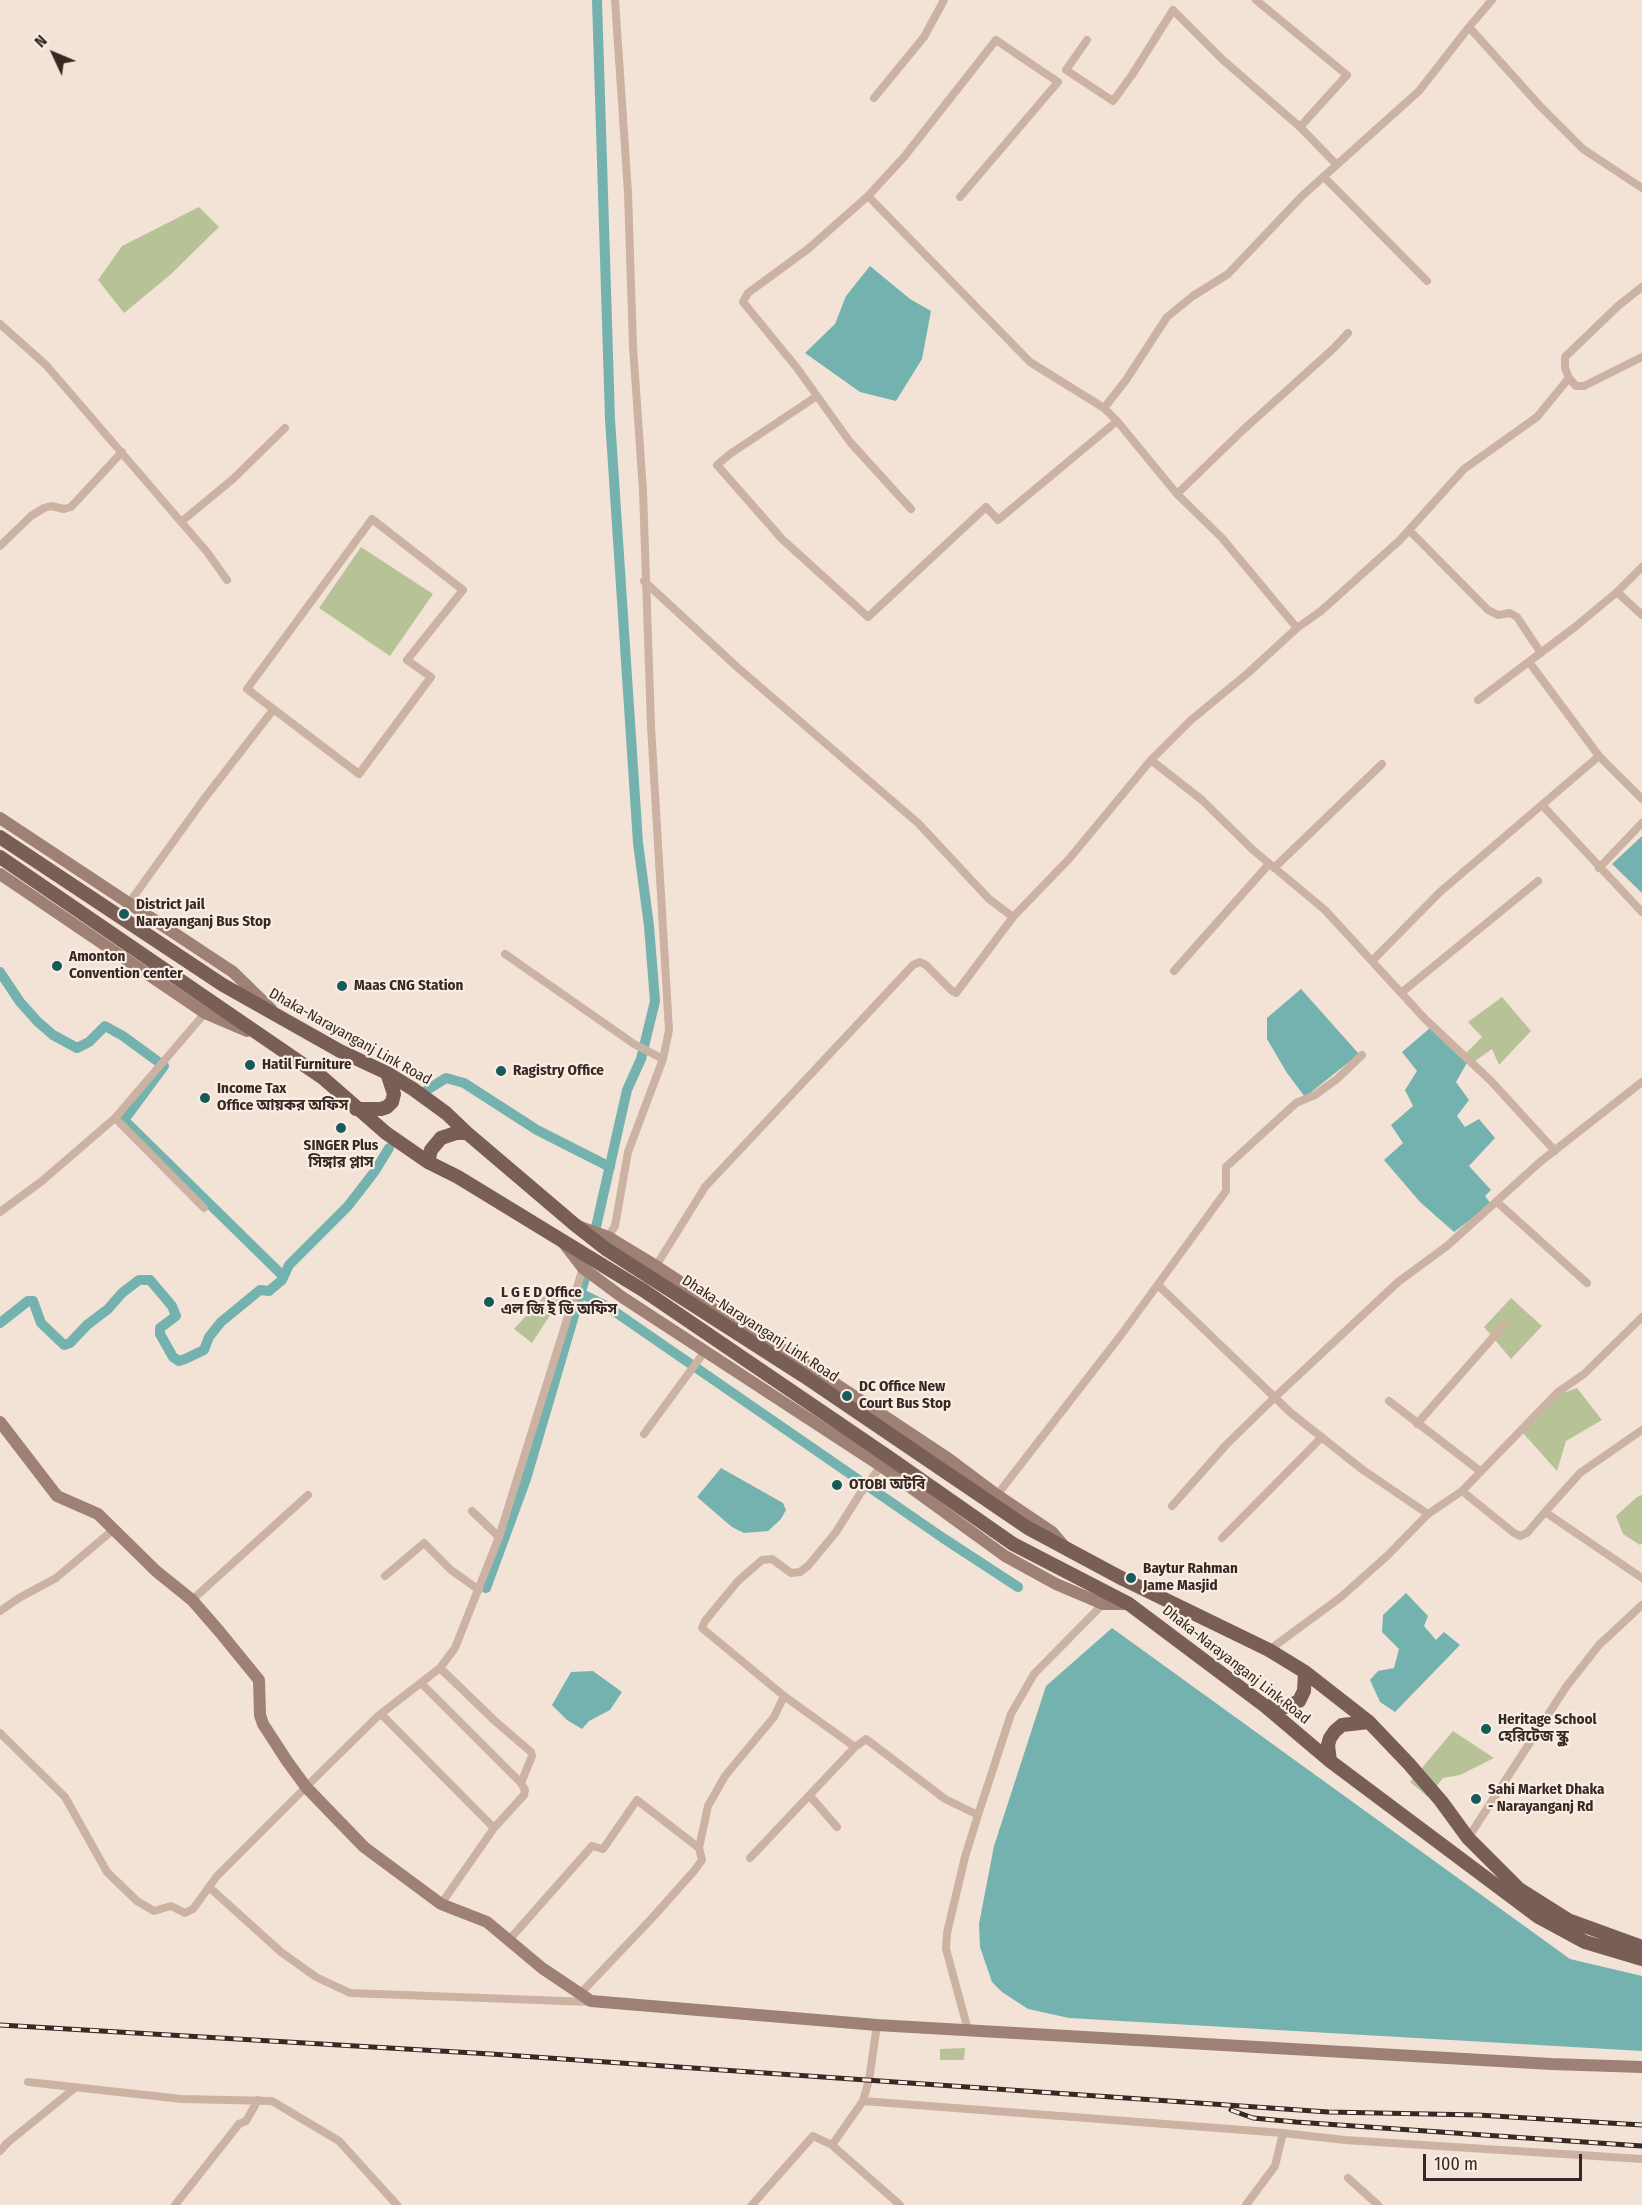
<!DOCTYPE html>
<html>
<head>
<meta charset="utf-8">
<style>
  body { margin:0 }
  #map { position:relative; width:1642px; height:2205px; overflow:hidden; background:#f3e3d7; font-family:"Fira Sans Condensed",sans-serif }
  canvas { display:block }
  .north { position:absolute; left:24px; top:24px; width:60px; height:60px; -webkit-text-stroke:4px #faeee3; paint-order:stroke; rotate:314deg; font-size:16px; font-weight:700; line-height:24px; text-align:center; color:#362925 }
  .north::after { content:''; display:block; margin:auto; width:21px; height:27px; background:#362925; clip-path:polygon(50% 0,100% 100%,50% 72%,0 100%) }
  .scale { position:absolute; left:1423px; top:2154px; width:159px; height:27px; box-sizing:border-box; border:3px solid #362925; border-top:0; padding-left:8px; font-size:18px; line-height:21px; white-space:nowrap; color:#362925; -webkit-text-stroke:4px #faeee3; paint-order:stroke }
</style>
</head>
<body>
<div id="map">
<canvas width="1642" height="2205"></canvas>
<div class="north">N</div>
<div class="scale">100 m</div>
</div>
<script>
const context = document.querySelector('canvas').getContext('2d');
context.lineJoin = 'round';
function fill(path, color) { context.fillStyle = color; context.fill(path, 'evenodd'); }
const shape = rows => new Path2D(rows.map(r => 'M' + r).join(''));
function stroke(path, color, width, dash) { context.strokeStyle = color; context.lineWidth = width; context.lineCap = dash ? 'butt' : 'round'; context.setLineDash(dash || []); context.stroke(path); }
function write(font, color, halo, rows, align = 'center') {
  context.font = font + ' "Fira Sans Condensed","Noto Sans Bengali",sans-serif'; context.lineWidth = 4.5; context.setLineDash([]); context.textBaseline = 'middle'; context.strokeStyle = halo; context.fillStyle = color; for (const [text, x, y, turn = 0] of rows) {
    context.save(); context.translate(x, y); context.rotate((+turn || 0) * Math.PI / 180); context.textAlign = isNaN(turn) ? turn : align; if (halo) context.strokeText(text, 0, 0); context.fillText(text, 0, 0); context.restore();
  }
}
fill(shape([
  [199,207,219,227,170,275,124,313,98,280,122,246],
  [361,547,433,594,390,656,319,608],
  [1502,997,1531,1031,1499,1065,1492,1049,1475,1061,1466,1053,1482,1037,1468,1022],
  [554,1285,565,1292,532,1343,514,1329],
  [1511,1298,1542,1326,1511,1359,1484,1327],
  [1577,1388,1602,1420,1566,1441,1557,1471,1522,1432,1560,1394],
  [1642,1495,1642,1543,1640,1545,1623,1534,1616,1516,1637,1497],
  [1453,1731,1494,1758,1460,1775,1443,1778,1428,1797,1410,1782],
  [965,2048,964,2060,940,2060,940,2049]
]), '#b7c396');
fill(shape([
  [870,266,910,299,931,311,922,359,896,401,860,392,805,353,835,324,846,296],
  [1642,836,1642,893,1612,864],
  [1301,989,1359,1054,1305,1097,1287,1073,1267,1039,1267,1018],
  [1430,1028,1468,1061,1456,1082,1469,1100,1457,1116,1465,1127,1479,1119,1495,1138,1469,1166,1491,1190,1485,1196,1491,1204,1454,1232,1420,1202,1384,1160,1403,1143,1391,1125,1413,1106,1405,1090,1417,1071,1402,1052],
  [721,1468,783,1503,786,1510,781,1519,768,1531,744,1533,732,1527,697,1497],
  [1406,1593,1428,1616,1424,1626,1436,1640,1444,1632,1460,1645,1395,1712,1380,1702,1370,1680,1378,1671,1394,1668,1399,1649,1382,1632,1383,1615],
  [1112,1628,1570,1959,1642,1976,1642,2051,1069,2018,1028,2009,1002,1992,992,1982,980,1947,979,1924,994,1846,1046,1686],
  [593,1671,622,1692,610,1710,589,1721,582,1729,567,1720,552,1705,571,1672]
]), '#74b2af');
stroke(shape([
  [0,972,20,1002,38,1022,53,1035,77,1048,89,1042,105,1026,123,1036,164,1066,124,1120,283,1276],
  [427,1090,446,1078,464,1083,537,1130,610,1167],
  [596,1227,627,1090,641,1059,655,1001,649,926,638,843,610,419,597,0],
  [582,1294,608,1307,943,1538,1018,1587],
  [0,1323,28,1301,33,1301,41,1323,64,1345,70,1343,87,1325,108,1309,122,1293,139,1280,150,1280,172,1306,176,1316,160,1328,160,1334,173,1357,179,1361,185,1359,204,1350,209,1337,221,1322,260,1290,269,1291,282,1280,289,1265,348,1206,375,1171,389,1148],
  [486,1588,526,1479,585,1278]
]), '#74b2af', 10);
stroke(shape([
  [1256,0,1347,75,1300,127],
  [1492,0,1469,27,1540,106,1583,149,1642,188],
  [1087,40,1066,70,1113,101,1132,75,1173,10,1223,60,1300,127,1336,164],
  [874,98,924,37,944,0],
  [1324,177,1427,281],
  [868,196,808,249,748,293,743,302,797,368,850,442,911,509],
  [960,197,1058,82,996,40,904,157,868,196,1030,362,1104,408],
  [1642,287,1618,306,1565,357,1565,368,1569,378,1576,386,1584,386,1642,357],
  [0,324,46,365,207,552,227,580],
  [817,396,730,454,717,465,782,539,868,617,986,507,998,520,1117,421],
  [1177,494,1243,430,1334,348,1348,333],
  [372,519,463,590,407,660,431,677,359,774,247,689,372,519],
  [181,522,233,479,285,428],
  [1409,530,1488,610,1498,615,1510,613,1517,617,1541,653],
  [0,546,31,516,44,508,51,506,64,509,71,507,122,452],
  [644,581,737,667,918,823,989,899,1013,917],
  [1617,592,1642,615],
  [1297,628,1222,538,1177,494,1117,421,1104,408,1126,380,1167,317,1193,296,1228,274,1302,196,1419,91,1469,27],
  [1529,662,1599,756,1642,799],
  [1478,700,1575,627,1617,592,1642,567],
  [1151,760,1202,800,1253,850,1325,910,1425,1019,1491,1081,1555,1151],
  [1542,805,1642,912],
  [1274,868,1382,764],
  [1599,868,1642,823],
  [129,903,204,799,273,710],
  [505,954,634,1044,663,1059],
  [1372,961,1440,892,1599,756],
  [1174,971,1269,864],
  [1401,993,1538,881],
  [115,1118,204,1208],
  [1497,1202,1587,1283],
  [0,1212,42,1181,115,1118,205,1013],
  [608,1237,615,1226,628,1152,663,1059,669,1030,651,726,643,491,633,346,628,192,615,0],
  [656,1266,705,1187,913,965,920,962,926,965,951,990,956,993,1013,917,1069,859,1151,760,1191,720,1248,673,1297,628,1321,611,1400,540,1464,469,1537,417,1569,378],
  [583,1268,499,1537,455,1648,440,1668,378,1716,306,1787,217,1876,209,1887,281,1952,316,1977,350,1993,591,2002],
  [1158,1285,1291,1413,1363,1470,1428,1514],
  [1389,1401,1480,1471],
  [1417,1424,1503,1326],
  [1642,1430,1580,1473,1545,1512,1642,1578],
  [644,1434,705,1351],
  [1462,1491,1514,1533,1520,1536,1527,1533,1545,1512],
  [997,1495,1121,1335,1226,1191,1226,1167,1296,1103,1315,1095,1337,1079,1362,1055],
  [1172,1506,1226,1445,1275,1397,1398,1282,1447,1246,1540,1162,1642,1082],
  [472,1511,499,1537],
  [1222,1538,1322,1437],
  [385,1576,424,1543,451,1570,479,1590],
  [192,1600,308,1495],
  [0,1611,19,1598,56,1578,113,1530],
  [1269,1650,1341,1597,1388,1555,1428,1514,1462,1491,1558,1392,1584,1374,1642,1317],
  [440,1668,495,1721,531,1752,532,1756,521,1783],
  [421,1683,521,1783,525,1790,524,1795,494,1828,441,1904],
  [381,1714,494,1828],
  [0,1733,65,1797,107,1872,137,1901,154,1911,171,1906,185,1913,193,1909,209,1887],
  [855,1747,784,1696,702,1628,705,1621,738,1581,762,1560,772,1559,791,1573,800,1572,808,1566,836,1532,860,1494,881,1466],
  [810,1796,837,1827],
  [1468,1838,1566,1687,1599,1645,1642,1605],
  [750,1858,855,1747,866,1739,945,1799,978,1815],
  [509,1940,592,1846,603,1849,637,1800,699,1848],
  [579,1995,653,1917,694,1871,702,1860,699,1848,708,1806,725,1776,774,1717,784,1696],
  [877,2025,869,2080,863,2101,832,2145,900,2205],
  [968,2030,946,1949,947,1933,965,1857,978,1815,1011,1714,1034,1674,1103,1604],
  [28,2082,182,2099,272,2101,339,2141,397,2205],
  [863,2101,1283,2133,1345,2140,1642,2159],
  [0,2151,7,2143,75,2088],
  [1348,2178,1378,2205],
  [175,2205,239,2124,246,2121,258,2100],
  [752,2205,813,2136,832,2145],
  [1246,2205,1275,2166,1283,2133]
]), '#cbb2a2', 8);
stroke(shape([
  [0,818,233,972,271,1009],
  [0,874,205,1013,247,1031],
  [580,1227,608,1237,656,1266,848,1392,949,1459,997,1495,1052,1532,1063,1545],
  [563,1242,583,1268,622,1297,881,1466,1005,1556,1056,1584,1103,1604,1129,1604],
  [0,1422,57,1496,98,1514,156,1571,192,1600,219,1631,259,1680,260,1715,263,1724,287,1761,306,1787,364,1847,441,1904,487,1922,542,1968,591,2001,877,2025,1551,2064,1642,2067]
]), '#9f8074', 12);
stroke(shape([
  [0,837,223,985,340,1051,387,1073,413,1089,446,1113,467,1133,574,1224,606,1249,804,1376,1028,1528,1123,1579,1269,1650,1305,1672,1369,1722,1409,1764,1441,1801,1468,1838,1519,1889,1568,1920,1642,1947],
  [0,857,323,1078,386,1133,428,1162,458,1177,643,1290,887,1456,1013,1544,1129,1604,1265,1706,1330,1761,1537,1916,1585,1942,1642,1959],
  [356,1109,381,1109,387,1107,392,1102,394,1094,387,1073],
  [428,1162,431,1150,441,1138,456,1133,467,1133],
  [1265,1706,1286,1707,1299,1701,1304,1691,1305,1672],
  [1330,1761,1328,1745,1330,1738,1335,1731,1342,1725,1369,1722]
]), '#795e55', 14);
const rail = shape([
  [0,2025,491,2054,1328,2112,1478,2115,1642,2125],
  [1231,2110,1253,2118,1296,2122,1642,2146]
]);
stroke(rail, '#362925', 5);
stroke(rail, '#faeee3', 3, [9]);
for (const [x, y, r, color] of [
  [124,914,6,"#185a59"],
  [57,966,6,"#185a59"],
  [342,986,6,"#185a59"],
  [250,1065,6,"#185a59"],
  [501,1071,6,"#185a59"],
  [205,1098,6,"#185a59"],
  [341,1128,6,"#185a59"],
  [489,1302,6,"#185a59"],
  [847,1396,6,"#185a59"],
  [837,1485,6,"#185a59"],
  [1131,1578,6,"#185a59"],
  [1486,1729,6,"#185a59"],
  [1476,1799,6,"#185a59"]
]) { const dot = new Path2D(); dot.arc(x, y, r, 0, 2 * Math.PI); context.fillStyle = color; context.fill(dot); stroke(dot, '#faeee3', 2); }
write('bold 15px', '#362925', '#faeee3', [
  ["District Jail",136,905],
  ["Narayanganj Bus Stop",136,922],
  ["Amonton",69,957],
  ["Convention center",69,974],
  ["Maas CNG Station",354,986],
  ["Hatil Furniture",262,1065],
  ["Ragistry Office",513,1071],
  ["Income Tax",217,1089],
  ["Office আয়কর অফিস",217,1106],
  ["SINGER Plus",341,1146,"center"],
  ["সিঙ্গার প্লাস",341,1163,"center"],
  ["L G E D Office",501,1293],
  ["এল জি ই ডি অফিস",501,1310],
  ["DC Office New",859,1387],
  ["Court Bus Stop",859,1404],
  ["OTOBI অটবি",849,1485],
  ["Baytur Rahman",1143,1569],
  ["Jame Masjid",1143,1586],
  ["Heritage School",1498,1720],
  ["হেরিটেজ স্কুল",1498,1737],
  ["Sahi Market Dhaka",1488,1790],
  ["- Narayanganj Rd",1488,1807]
], 'left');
write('15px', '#362925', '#faeee3', [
  ["Dhaka-Narayanganj Link Road",350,1037,29],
  ["Dhaka-Narayanganj Link Road",760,1329,33],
  ["Dhaka-Narayanganj Link Road",1236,1665,38]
]);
</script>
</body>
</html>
